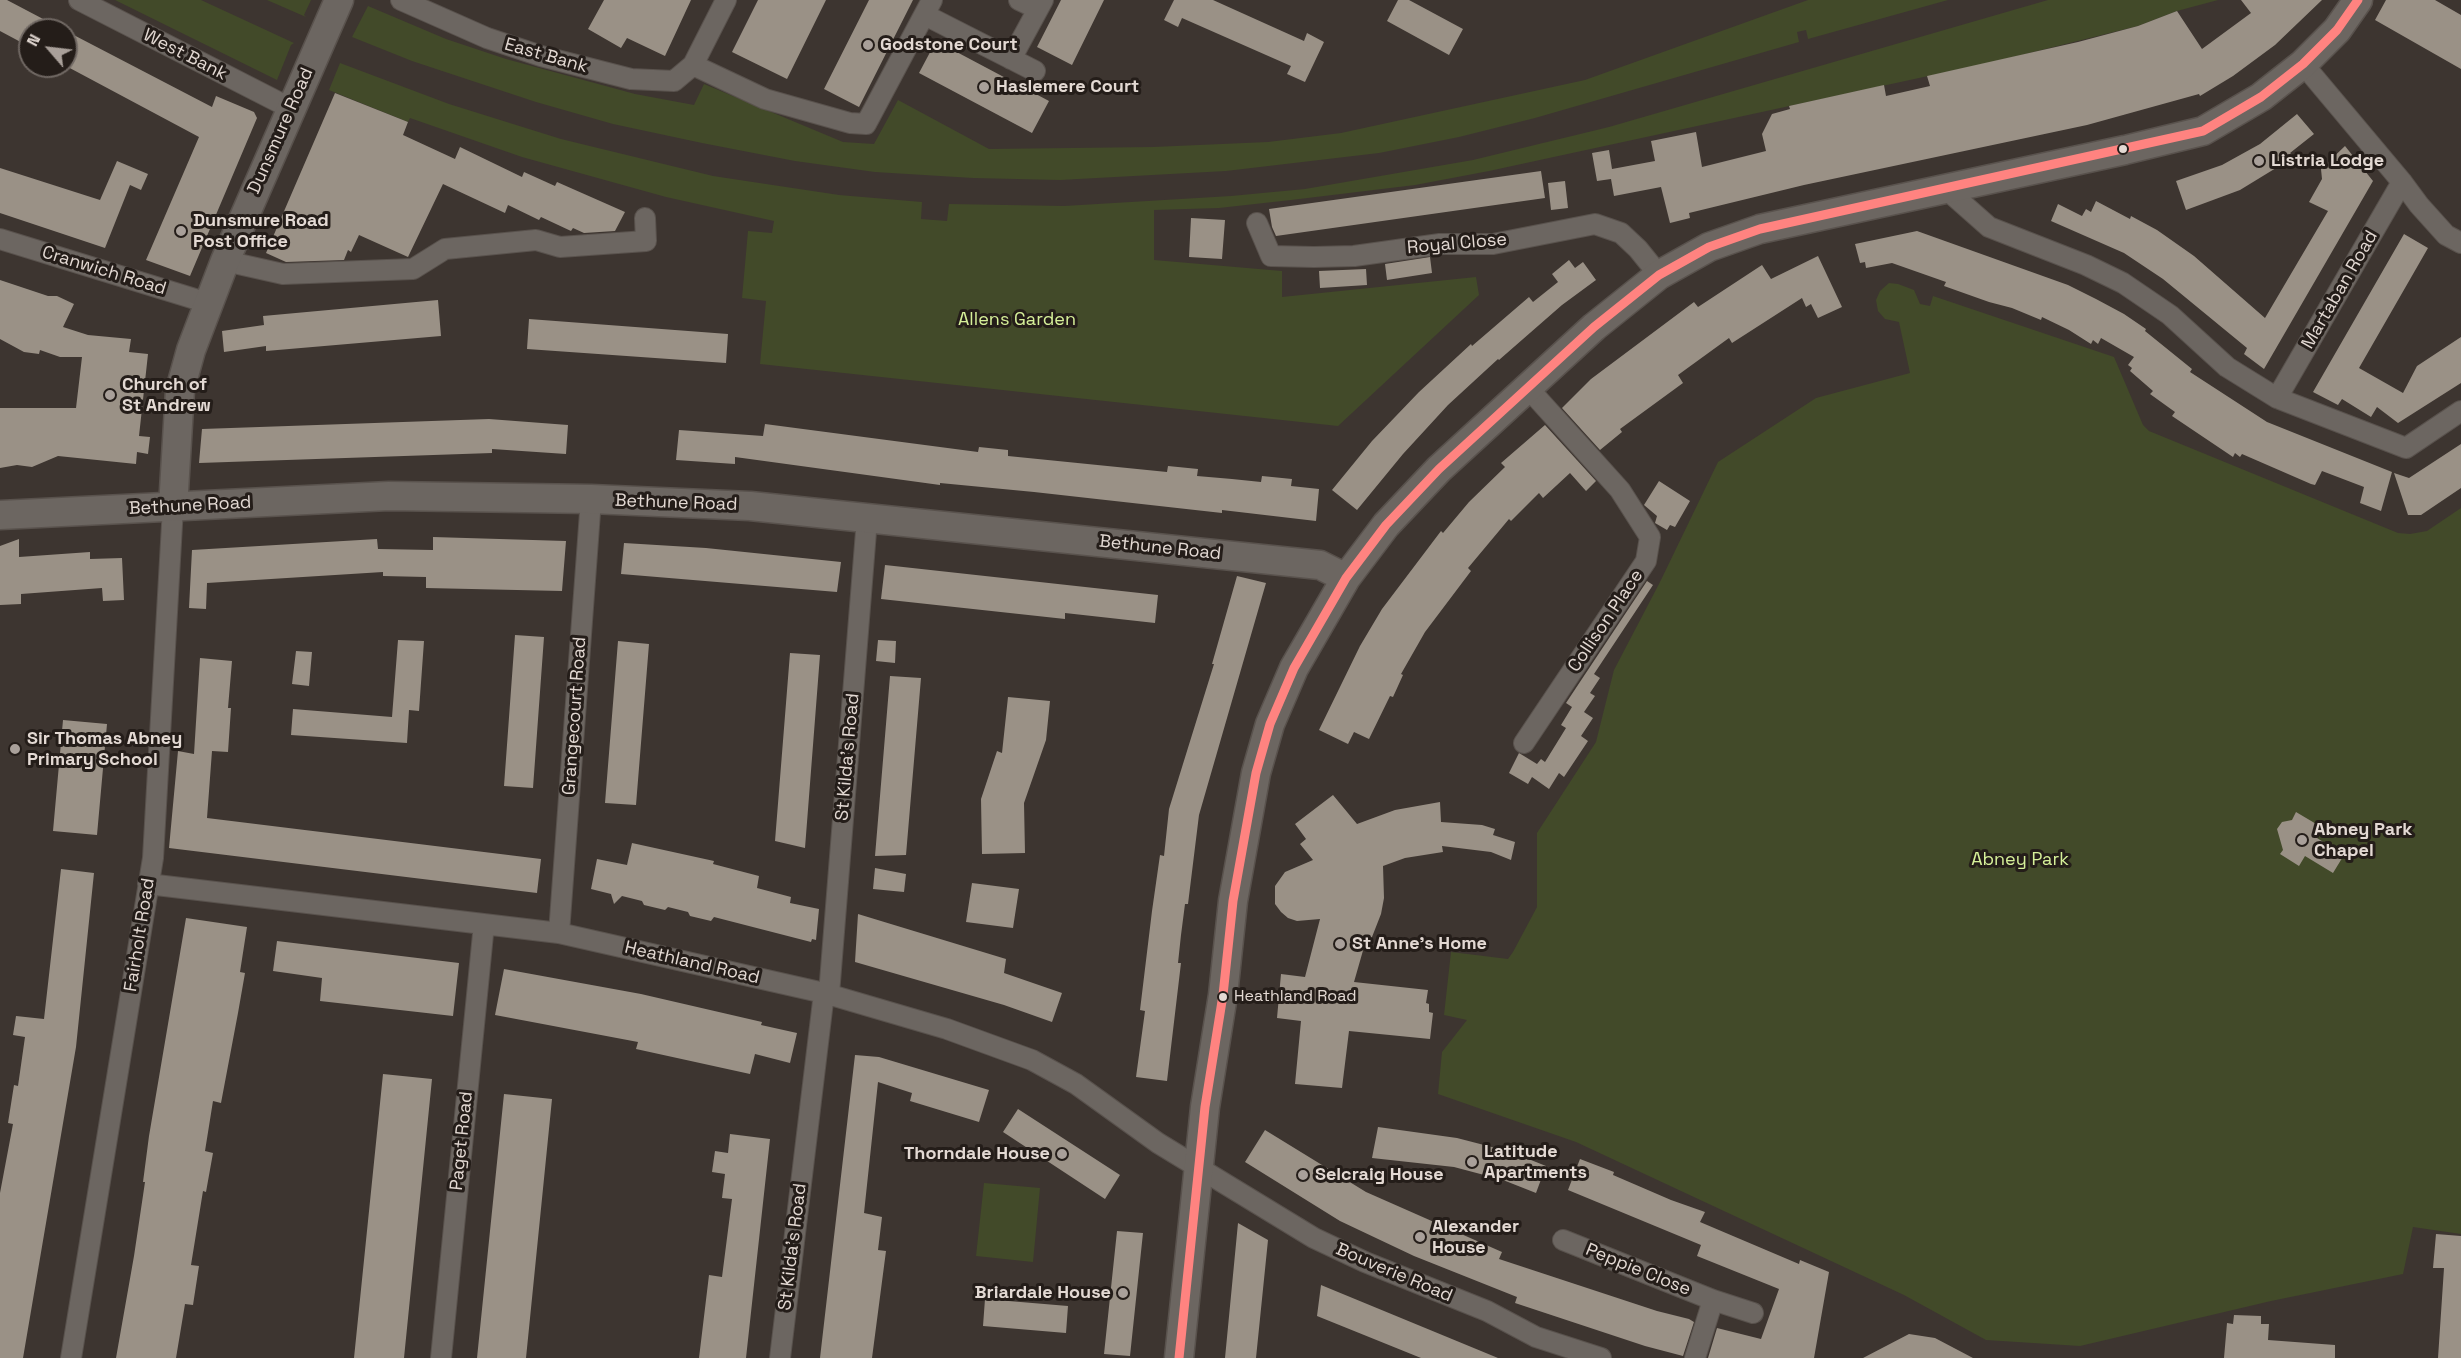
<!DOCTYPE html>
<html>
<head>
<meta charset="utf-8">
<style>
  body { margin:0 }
  #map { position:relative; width:2461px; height:1358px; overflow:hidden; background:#3d3530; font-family:"Space Grotesk",sans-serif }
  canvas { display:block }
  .north { position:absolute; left:18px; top:18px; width:60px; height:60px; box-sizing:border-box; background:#241d19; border:2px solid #706863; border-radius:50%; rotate:298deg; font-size:16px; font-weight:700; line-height:24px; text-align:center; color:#e3d9d3 }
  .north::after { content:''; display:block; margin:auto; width:21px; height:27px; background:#a9a09a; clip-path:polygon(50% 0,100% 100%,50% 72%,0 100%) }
</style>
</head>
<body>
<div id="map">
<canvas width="2461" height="1358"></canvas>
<div class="north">N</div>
</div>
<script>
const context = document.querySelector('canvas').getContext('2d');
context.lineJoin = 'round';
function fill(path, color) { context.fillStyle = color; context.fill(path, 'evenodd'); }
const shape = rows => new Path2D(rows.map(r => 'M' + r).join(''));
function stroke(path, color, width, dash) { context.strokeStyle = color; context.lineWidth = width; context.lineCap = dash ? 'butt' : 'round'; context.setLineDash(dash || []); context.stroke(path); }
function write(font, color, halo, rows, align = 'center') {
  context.font = font + ' "Space Grotesk",sans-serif'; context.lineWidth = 6; context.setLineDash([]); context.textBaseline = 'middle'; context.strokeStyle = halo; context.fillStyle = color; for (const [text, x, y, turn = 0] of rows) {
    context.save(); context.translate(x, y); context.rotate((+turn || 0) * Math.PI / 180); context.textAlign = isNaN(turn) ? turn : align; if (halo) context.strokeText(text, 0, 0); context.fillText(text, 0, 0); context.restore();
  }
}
fill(shape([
  [115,0,201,0,294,43,291,45,277,80],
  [267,0,311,0,304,15,306,17],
  [1808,0,1948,0,1808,39,1806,30,1797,32,1799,42,1535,118,1459,137,1379,153,1226,171,1060,180,973,178,875,172,795,161,702,143,613,124,536,102,412,61,352,37,368,6,446,39,506,59,635,94,694,105,704,84,843,142,874,144,898,100,989,149,1153,147,1268,142,1341,133,1585,80],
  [2048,0,2218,0,2177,11,2138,26,1993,62,1489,171,1415,185,1291,200,1219,208,1154,210,1154,260,1282,271,1282,297,1476,277,1479,295,1338,426,760,364,766,301,742,298,748,231,772,233,774,221,666,197,522,157,410,118,408,122,329,90,340,63,449,104,561,139,713,176,839,195,922,202,921,219,947,221,949,204,1064,206,1231,196,1305,189,1473,160,1609,127],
  [1889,283,1898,284,1914,290,1920,304,1930,306,1933,296,2114,357,2143,425,2149,431,2398,533,2410,534,2427,531,2461,508,2461,1234,2413,1227,2403,1274,2271,1301,2080,1346,1986,1340,1904,1295,1576,1142,1438,1094,1442,1052,1467,1020,1444,1015,1451,952,1508,959,1513,952,1537,907,1537,833,1596,742,1614,670,1660,582,1718,462,1816,398,1910,373,1899,322,1885,319,1878,311,1876,300,1880,291],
  [984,1183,1040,1188,1033,1262,976,1256]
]), '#424a29');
fill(shape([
  [0,0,7,0,64,30,30,30,30,47,0,31],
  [604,0,691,0,665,56,627,38,621,48,588,29],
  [758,0,826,0,787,79,732,52],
  [869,0,913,0,859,107,824,89],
  [1061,0,1104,0,1072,65,1037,47],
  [1174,0,1213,0,1304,41,1307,33,1324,42,1305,82,1287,74,1291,66,1182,18,1178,27,1164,20],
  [1398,0,1409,0,1463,29,1449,55,1387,21],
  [2241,0,2322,0,2275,45,2233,76,2200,96,2199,94,2087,125,1804,185,1689,213,1690,218,1670,223,1661,187,1614,196,1611,179,1597,181,1592,153,1609,150,1612,169,1655,161,1651,141,1696,132,1702,167,1766,151,1762,134,1772,114,1790,109,1789,106,1884,85,1886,96,1930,86,1927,76,2078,42,2138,26,2177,11,2202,49,2251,13],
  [2386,0,2435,0,2461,15,2461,69,2375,20],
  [66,31,212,107,216,96,254,112,257,118,190,276,146,260,199,137,66,66],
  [936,41,1049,101,1032,133,919,73],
  [335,93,408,122,403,135,455,159,460,147,522,177,524,172,555,186,557,182,625,212,615,231,584,233,573,228,571,231,541,217,539,220,508,205,505,213,443,184,408,257,359,235,351,252,348,250,344,260,286,262,266,253],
  [2297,114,2314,134,2290,153,2294,157,2240,190,2186,210,2176,181,2222,165,2260,144],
  [2345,146,2373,181,2264,369,2244,354,2247,348,2163,279,2124,253,2051,221,2058,204,2082,216,2086,209,2091,212,2096,201,2130,219,2131,216,2157,230,2194,256,2265,318,2328,211,2309,202,2322,179,2321,169],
  [117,161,148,174,141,190,130,185,105,248,0,213,0,168,100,200],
  [1541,171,1545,198,1276,236,1272,227,1269,209],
  [1565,181,1568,208,1551,210,1548,183],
  [1191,218,1225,220,1222,259,1189,257],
  [1917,231,2068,285,2096,299,2124,314,2146,329,2145,331,2192,369,2190,372,2267,422,2392,472,2381,511,2360,503,2364,487,2322,471,2315,485,2311,484,2242,454,2240,457,2235,453,2233,457,2172,416,2175,412,2150,394,2153,391,2130,371,2132,368,2128,365,2134,357,2101,338,2098,344,2093,340,2091,344,2069,330,2042,317,2041,320,2012,308,1989,302,1944,286,1946,282,1892,263,1866,268,1865,262,1860,263,1855,244],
  [2404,234,2428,248,2359,368,2403,393,2417,366,2461,337,2461,383,2398,423,2377,407,2371,417,2342,399,2338,405,2313,392],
  [1818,256,1842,307,1818,318,1811,304,1806,307,1802,298,1732,343,1729,338,1678,375,1683,383,1620,429,1622,432,1600,450,1562,408,1591,379,1694,302,1698,307,1762,265,1771,279],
  [1430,257,1432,273,1387,280,1385,264],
  [1569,260,1575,268,1583,262,1596,280,1562,305,1499,360,1498,359,1448,405,1403,454,1357,510,1332,490,1372,441,1419,392,1471,344,1472,346,1529,297,1533,302,1558,282,1552,274],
  [1366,269,1367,285,1320,288,1319,271],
  [0,280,48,296,57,296,74,304,63,327,88,335,131,339,129,352,148,354,139,436,150,437,148,454,137,452,136,464,58,456,32,467,17,465,0,468,0,408,76,408,82,357,60,357,40,350,39,354,24,352,0,339],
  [438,300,441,336,266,351,266,346,224,352,222,331,264,325,263,316],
  [529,319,728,334,726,363,527,349],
  [489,419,568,425,566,454,492,449,492,453,199,463,202,429],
  [765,424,978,452,979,447,1008,450,1008,456,1167,472,1168,466,1198,469,1197,476,1232,479,1261,482,1262,476,1292,479,1291,486,1319,489,1316,521,1222,510,1222,513,1034,492,940,483,940,485,735,457,735,464,676,460,679,430,763,436],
  [1545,425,1596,481,1586,491,1570,473,1543,498,1539,493,1511,521,1509,519,1468,568,1471,571,1425,632,1401,674,1403,675,1393,697,1390,696,1369,739,1354,732,1348,744,1319,730,1360,646,1382,609,1441,531,1443,533,1469,502,1505,467,1501,463],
  [2461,444,2461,488,2421,515,2408,515,2394,473,2409,478],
  [1659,481,1690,501,1675,527,1670,525,1667,530,1655,523,1657,516,1644,505],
  [433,537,566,541,562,591,426,588,426,577,383,576,383,572,207,583,206,609,189,608,192,550,377,539,378,549,433,550],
  [19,539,19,557,90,552,90,559,122,558,124,600,103,601,102,588,21,594,21,604,0,605,0,546],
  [624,543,706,548,841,562,837,592,621,574],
  [885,565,1158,595,1155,623,1065,613,1065,619,881,599],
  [1237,576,1266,583,1199,815,1188,904,1185,904,1181,935,1178,963,1181,963,1167,1081,1136,1077,1145,1011,1140,1010,1152,911,1160,855,1164,856,1169,809,1214,664,1212,664],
  [1647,581,1653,585,1594,674,1600,678,1590,693,1595,696,1584,712,1593,718,1581,736,1588,741,1564,777,1559,773,1549,789,1532,777,1528,784,1509,773,1519,753,1537,764,1541,759,1545,762,1566,728,1561,725,1572,707,1566,703],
  [515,635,544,637,533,788,504,786],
  [398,640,424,641,419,711,409,710,407,743,291,735,293,709,392,717],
  [878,640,896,641,895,663,876,661],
  [618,641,649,644,636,805,605,803],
  [296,651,312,652,309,686,292,684],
  [790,653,820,655,805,848,775,841],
  [200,658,232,661,228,708,231,708,228,752,212,751,207,818,541,859,537,893,169,848,178,751,194,754],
  [890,676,921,678,906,855,875,856],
  [1008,697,1050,701,1046,740,1024,803,1025,853,982,854,981,799,997,751,1002,753],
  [63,720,107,724,97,835,53,831],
  [1333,795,1357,824,1395,810,1440,802,1441,822,1482,825,1495,829,1493,835,1515,842,1511,860,1491,852,1442,846,1443,852,1405,858,1383,866,1384,898,1381,914,1372,937,1364,947,1354,982,1428,990,1426,1003,1429,1004,1429,1012,1433,1013,1430,1039,1349,1031,1342,1088,1295,1084,1301,1021,1277,1018,1281,974,1305,977,1320,919,1297,921,1288,918,1281,912,1275,904,1275,886,1285,872,1313,860,1300,844,1306,839,1295,824],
  [2296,812,2323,828,2317,838,2344,855,2333,873,2305,856,2299,866,2280,854,2283,850,2277,829,2282,822,2292,820],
  [632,843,714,861,713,864,759,876,757,888,791,897,790,903,819,909,816,940,812,939,811,942,714,917,711,921,690,916,688,912,668,907,665,910,644,905,642,901,622,896,614,904,611,894,591,889,597,859,627,865],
  [875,868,906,874,904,892,873,889],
  [61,869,94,873,76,1047,23,1358,0,1358,0,1193,13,1124,8,1123,14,1085,18,1086,25,1037,13,1035,16,1016,44,1019],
  [972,883,1019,889,1013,928,966,922],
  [858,914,1006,959,1004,973,1062,993,1052,1022,1004,1005,855,962],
  [186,918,247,927,240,972,245,973,238,1013,221,1103,213,1101,205,1151,213,1153,206,1192,203,1191,191,1265,199,1266,193,1305,185,1304,176,1358,116,1358,134,1256,145,1182,143,1182,149,1136],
  [277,941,459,963,453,1016,320,1001,322,978,273,971],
  [504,969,641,994,762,1022,761,1025,797,1033,790,1063,755,1054,750,1074,636,1049,638,1042,495,1015],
  [855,1055,879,1057,989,1090,979,1122,910,1101,912,1093,878,1082,864,1213,882,1217,878,1250,886,1251,872,1358,820,1358],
  [383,1074,432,1079,404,1358,354,1358],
  [504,1094,552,1099,526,1358,477,1358],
  [1018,1109,1120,1175,1105,1199,1003,1132],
  [1378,1127,1457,1138,1511,1152,1546,1166,1536,1193,1503,1180,1454,1167,1372,1158],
  [1265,1130,1366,1192,1502,1252,1499,1259,1657,1311,1689,1319,1694,1322,1683,1356,1645,1346,1515,1303,1517,1297,1414,1256,1340,1221,1245,1162],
  [730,1134,770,1139,746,1358,699,1358,709,1275,722,1277,732,1199,722,1198,725,1174,712,1172,715,1151,728,1153],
  [1580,1159,1614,1172,1613,1175,1671,1200,1705,1212,1700,1222,1799,1264,1800,1260,1829,1272,1814,1358,1708,1358,1717,1328,1761,1339,1779,1289,1697,1256,1701,1245,1568,1190],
  [1238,1223,1268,1240,1256,1358,1225,1358],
  [1117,1231,1143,1233,1130,1356,1104,1354],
  [2436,1234,2461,1236,2461,1358,2438,1358,2444,1268,2433,1268],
  [1321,1285,1498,1358,1421,1358,1317,1316],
  [985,1299,1068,1306,1066,1333,983,1326],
  [2234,1315,2261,1316,2261,1324,2269,1324,2268,1340,2335,1345,2335,1358,2224,1358,2227,1323,2233,1324],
  [1909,1334,1935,1338,1973,1358,1863,1358]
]), '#9a9186');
const street = shape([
  [79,0,292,109],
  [401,0,487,38,541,56,631,79,674,81,693,65,726,0],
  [1019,0,1038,9],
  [925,15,1035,71],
  [1011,59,1043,0],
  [2303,64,2402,182,2419,205,2446,235,2461,243],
  [693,65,765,99,850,123,866,124,932,0],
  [1946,189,1989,227,2086,265,2123,283,2170,315,2227,367,2277,398,2406,448,2461,411],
  [1257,223,1271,256,1314,257,1354,256,1440,244,1493,244,1595,224,1621,233,1638,249,1659,275],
  [0,239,208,303],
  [225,261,283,274,413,269,445,249,536,240,560,247,646,241,645,218],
  [2277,398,2402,182],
  [1524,743,1646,561,1650,537,1620,490,1528,388],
  [148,884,559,933,824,993,947,1029,1032,1060,1076,1084,1158,1143,1314,1238,1365,1262,1487,1311,1536,1337,1601,1358],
  [559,933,591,499],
  [829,994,867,519],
  [1563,1240,1713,1300,1753,1313],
  [71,1358,153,858,173,507],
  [441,1358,484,924],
  [780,1358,824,993],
  [1695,1358,1713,1300]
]);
const secondary = shape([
  [173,507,180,390,191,350,225,261,339,0],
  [0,515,389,496,591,499,750,506,1320,565,1346,578],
  [1179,1358,1205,1107,1223,995,1233,901,1256,773,1270,724,1294,668,1346,578,1386,525,1439,469,1594,327,1659,275,1709,247,1760,229,2125,150,2203,131,2261,97,2303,64,2337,30,2358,0]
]);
stroke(street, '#59524d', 22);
stroke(secondary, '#59524d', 31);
stroke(street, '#6c6661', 20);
stroke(secondary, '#6c6661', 28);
stroke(shape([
  [1179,1358,1205,1107,1223,995,1233,901,1256,773,1270,724,1294,668,1346,578,1386,525,1439,469,1594,327,1659,275,1709,247,1760,229,2203,131,2261,97,2303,64,2337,30,2358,0]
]), '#ff8380', 9);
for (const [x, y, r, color] of [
  [868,45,6,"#a9a09a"],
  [984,87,6,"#a9a09a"],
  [2123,149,5,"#e3d9d3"],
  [2259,161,6,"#a9a09a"],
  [181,231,6,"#a9a09a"],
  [110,395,6,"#a9a09a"],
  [15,749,6,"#a9a09a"],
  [2302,840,6,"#a9a09a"],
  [1340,944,6,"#a9a09a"],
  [1223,997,5,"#e3d9d3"],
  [1062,1154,6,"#a9a09a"],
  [1472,1162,6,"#a9a09a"],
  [1303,1175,6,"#a9a09a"],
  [1420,1237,6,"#a9a09a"],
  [1123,1293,6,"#a9a09a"]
]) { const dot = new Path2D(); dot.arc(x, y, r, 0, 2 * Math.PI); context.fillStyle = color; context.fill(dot); stroke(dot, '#241d19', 2); }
write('16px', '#e3d9d3', '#241d19', [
  ["Heathland Road",1234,997]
], 'left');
write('bold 18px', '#e3d9d3', '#241d19', [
  ["Godstone Court",880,45],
  ["Haslemere Court",996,87],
  ["Listria Lodge",2271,161],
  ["Dunsmure Road",193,221],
  ["Post Office",193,242],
  ["Church of",122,385],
  ["St Andrew",122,406],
  ["Sir Thomas Abney",27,739],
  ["Primary School",27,760],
  ["Abney Park",2314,830],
  ["Chapel",2314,851],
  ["St Anne's Home",1352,944],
  ["Latitude",1484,1152],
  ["Apartments",1484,1173],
  ["Thorndale House",1050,1154,"right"],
  ["Selcraig House",1315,1175],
  ["Alexander",1432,1227],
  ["House",1432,1248],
  ["Briardale House",1111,1293,"right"]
], 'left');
write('18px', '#e3d9d3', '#241d19', [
  ["West Bank",185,55,27],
  ["East Bank",546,56,16],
  ["Dunsmure Road",281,131,-66],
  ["Royal Close",1457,244,-5],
  ["Cranwich Road",104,271,17],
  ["Martaban Road",2340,290,-60],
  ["Bethune Road",676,503,2],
  ["Bethune Road",190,506,-3],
  ["Bethune Road",1160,548,6],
  ["Collison Place",1606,621,-56],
  ["Grangecourt Road",575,716,-86],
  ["St Kilda's Road",848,757,-85],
  ["Fairholt Road",140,935,-81],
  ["Heathland Road",692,963,13],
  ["Paget Road",462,1141,-84],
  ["St Kilda's Road",793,1247,-83],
  ["Peppie Close",1638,1270,22],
  ["Bouverie Road",1394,1273,23]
]);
write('18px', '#d6f099', '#241d19', [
  ["Allens Garden",1017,320],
  ["Abney Park",2020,860]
]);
</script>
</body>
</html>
